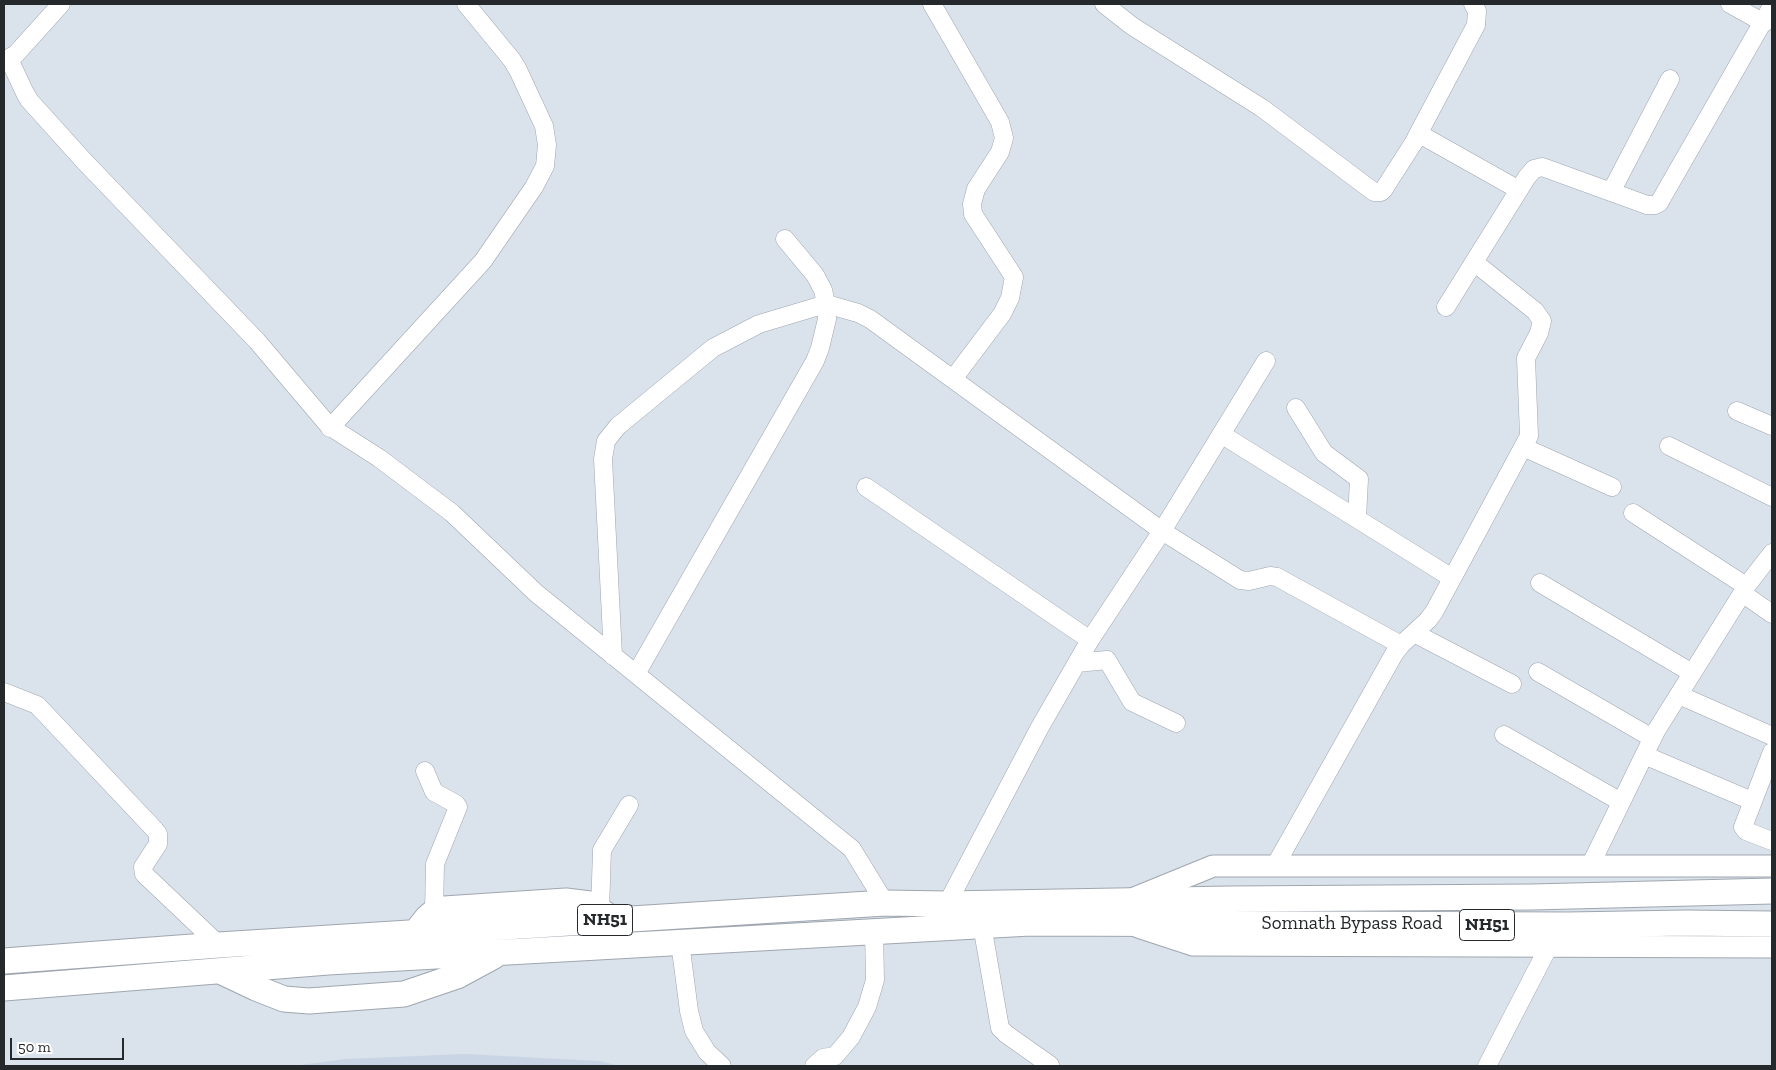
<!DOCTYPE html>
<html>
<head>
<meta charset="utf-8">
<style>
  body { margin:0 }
  #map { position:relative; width:1776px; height:1070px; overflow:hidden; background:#dae2eb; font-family:"Zilla Slab",serif }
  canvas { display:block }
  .frame { position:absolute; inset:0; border:5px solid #26292c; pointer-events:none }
  .scale { position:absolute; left:10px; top:1038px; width:114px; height:22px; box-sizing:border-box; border:2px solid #26292c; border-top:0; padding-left:6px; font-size:15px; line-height:18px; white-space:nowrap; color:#26292c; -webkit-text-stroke:4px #fff; paint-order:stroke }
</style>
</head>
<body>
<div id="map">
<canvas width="1776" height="1070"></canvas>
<div class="frame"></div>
<div class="scale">50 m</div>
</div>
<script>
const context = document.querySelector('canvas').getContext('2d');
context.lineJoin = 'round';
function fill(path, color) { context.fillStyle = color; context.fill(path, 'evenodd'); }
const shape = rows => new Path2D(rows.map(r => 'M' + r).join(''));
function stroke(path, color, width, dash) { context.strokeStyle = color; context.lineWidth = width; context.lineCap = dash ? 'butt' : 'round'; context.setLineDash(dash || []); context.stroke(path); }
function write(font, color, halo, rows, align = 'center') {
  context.font = font + ' "Zilla Slab",serif'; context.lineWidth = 4; context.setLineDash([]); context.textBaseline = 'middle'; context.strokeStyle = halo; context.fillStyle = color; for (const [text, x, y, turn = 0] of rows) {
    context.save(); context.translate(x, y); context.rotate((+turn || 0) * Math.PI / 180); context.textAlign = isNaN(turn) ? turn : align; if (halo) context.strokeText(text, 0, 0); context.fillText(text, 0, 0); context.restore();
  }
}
fill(shape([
  [465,1054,599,1061,620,1066,293,1066,345,1059]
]), '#c9d5e4');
const minor = shape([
  [932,4,1000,122,1004,138,1000,152,976,189,972,204,973,214,1014,277,1010,298,1002,314,953,379],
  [1104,4,1132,26,1262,108,1374,192,1381,192,1384,189,1414,142,1419,136,1423,136,1519,190],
  [1730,4,1764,23],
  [9,59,25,93,29,100,84,161,257,341,329,426,379,458,452,513,536,593,852,849,885,903],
  [4,61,16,54,61,4],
  [1416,138,1476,25,1477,11,1473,4],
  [1611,192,1670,79],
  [1446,307,1527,177,1534,169,1542,167,1545,168,1647,205,1655,205,1659,203,1772,6],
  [1296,408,1324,453,1359,479,1357,518],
  [1737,411,1772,426],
  [330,428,483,261,534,187,545,166,547,145,544,126,518,70,512,60,466,4],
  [1221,434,1452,578],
  [1669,446,1772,497],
  [1523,447,1612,487],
  [866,487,1090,640],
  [1633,513,1746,586],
  [1540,583,1692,673],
  [1742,593,1772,614],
  [1414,633,1512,684],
  [613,656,603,459,606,441,618,426,713,348,759,324,826,304,858,313,870,319,1162,531,1240,580,1249,581,1270,576,1277,577,1401,645],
  [1077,663,1107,660,1132,702,1176,723],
  [1538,672,1652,738],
  [636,674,815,361,820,348,827,319,826,304,823,290,815,275,785,239],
  [4,692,37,705,155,830,158,834,158,844,143,867,144,874,219,945],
  [1679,695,1772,736],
  [1504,735,1621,802],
  [1772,752,1743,827,1746,831,1772,841],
  [1644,755,1752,801],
  [425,771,434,792,456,804,458,807,435,864,434,912],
  [1275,866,1394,654,1401,645,1428,620,1434,612,1529,436,1526,358,1539,333,1542,321,1535,311,1474,262],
  [1590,866,1656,731,1748,584,1772,553],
  [947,904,1040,727,1090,640,1162,531,1266,361],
  [600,911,602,850,629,805],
  [982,925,1000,1028,1006,1034,1050,1065],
  [680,942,689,1011,694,1031,707,1052,722,1066],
  [814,1066,823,1058,835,1056,851,1037,867,1007,875,980,874,931],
  [1487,1066,1549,946]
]);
const major = shape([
  [1132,899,1213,866,1772,866],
  [1138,927,1193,945,1772,947]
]);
const highway = shape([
  [416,932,427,918,434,912,444,909,566,901,590,904,614,920],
  [4,961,219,945,885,903,947,904,1230,899,1532,897,1772,891],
  [220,971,256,988,284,999,309,1001,404,994,457,976,494,956],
  [4,988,328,962,1030,923,1568,925,1685,923,1772,924]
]);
stroke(minor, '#9fa6af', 19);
stroke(major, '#9fa6af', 23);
stroke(highway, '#9fa6af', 27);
stroke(minor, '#fff', 18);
stroke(major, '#fff', 21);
stroke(highway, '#fff', 25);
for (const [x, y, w] of [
  [605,920,55],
  [1487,925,55]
]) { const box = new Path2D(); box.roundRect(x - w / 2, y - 15.5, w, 31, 4); context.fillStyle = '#fff'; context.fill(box); stroke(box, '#26292c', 1); }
write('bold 18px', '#26292c', null, [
  ["NH51",605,920],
  ["NH51",1487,925]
]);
write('19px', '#26292c', '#fff', [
  ["Somnath Bypass Road",1352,924]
]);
</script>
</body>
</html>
